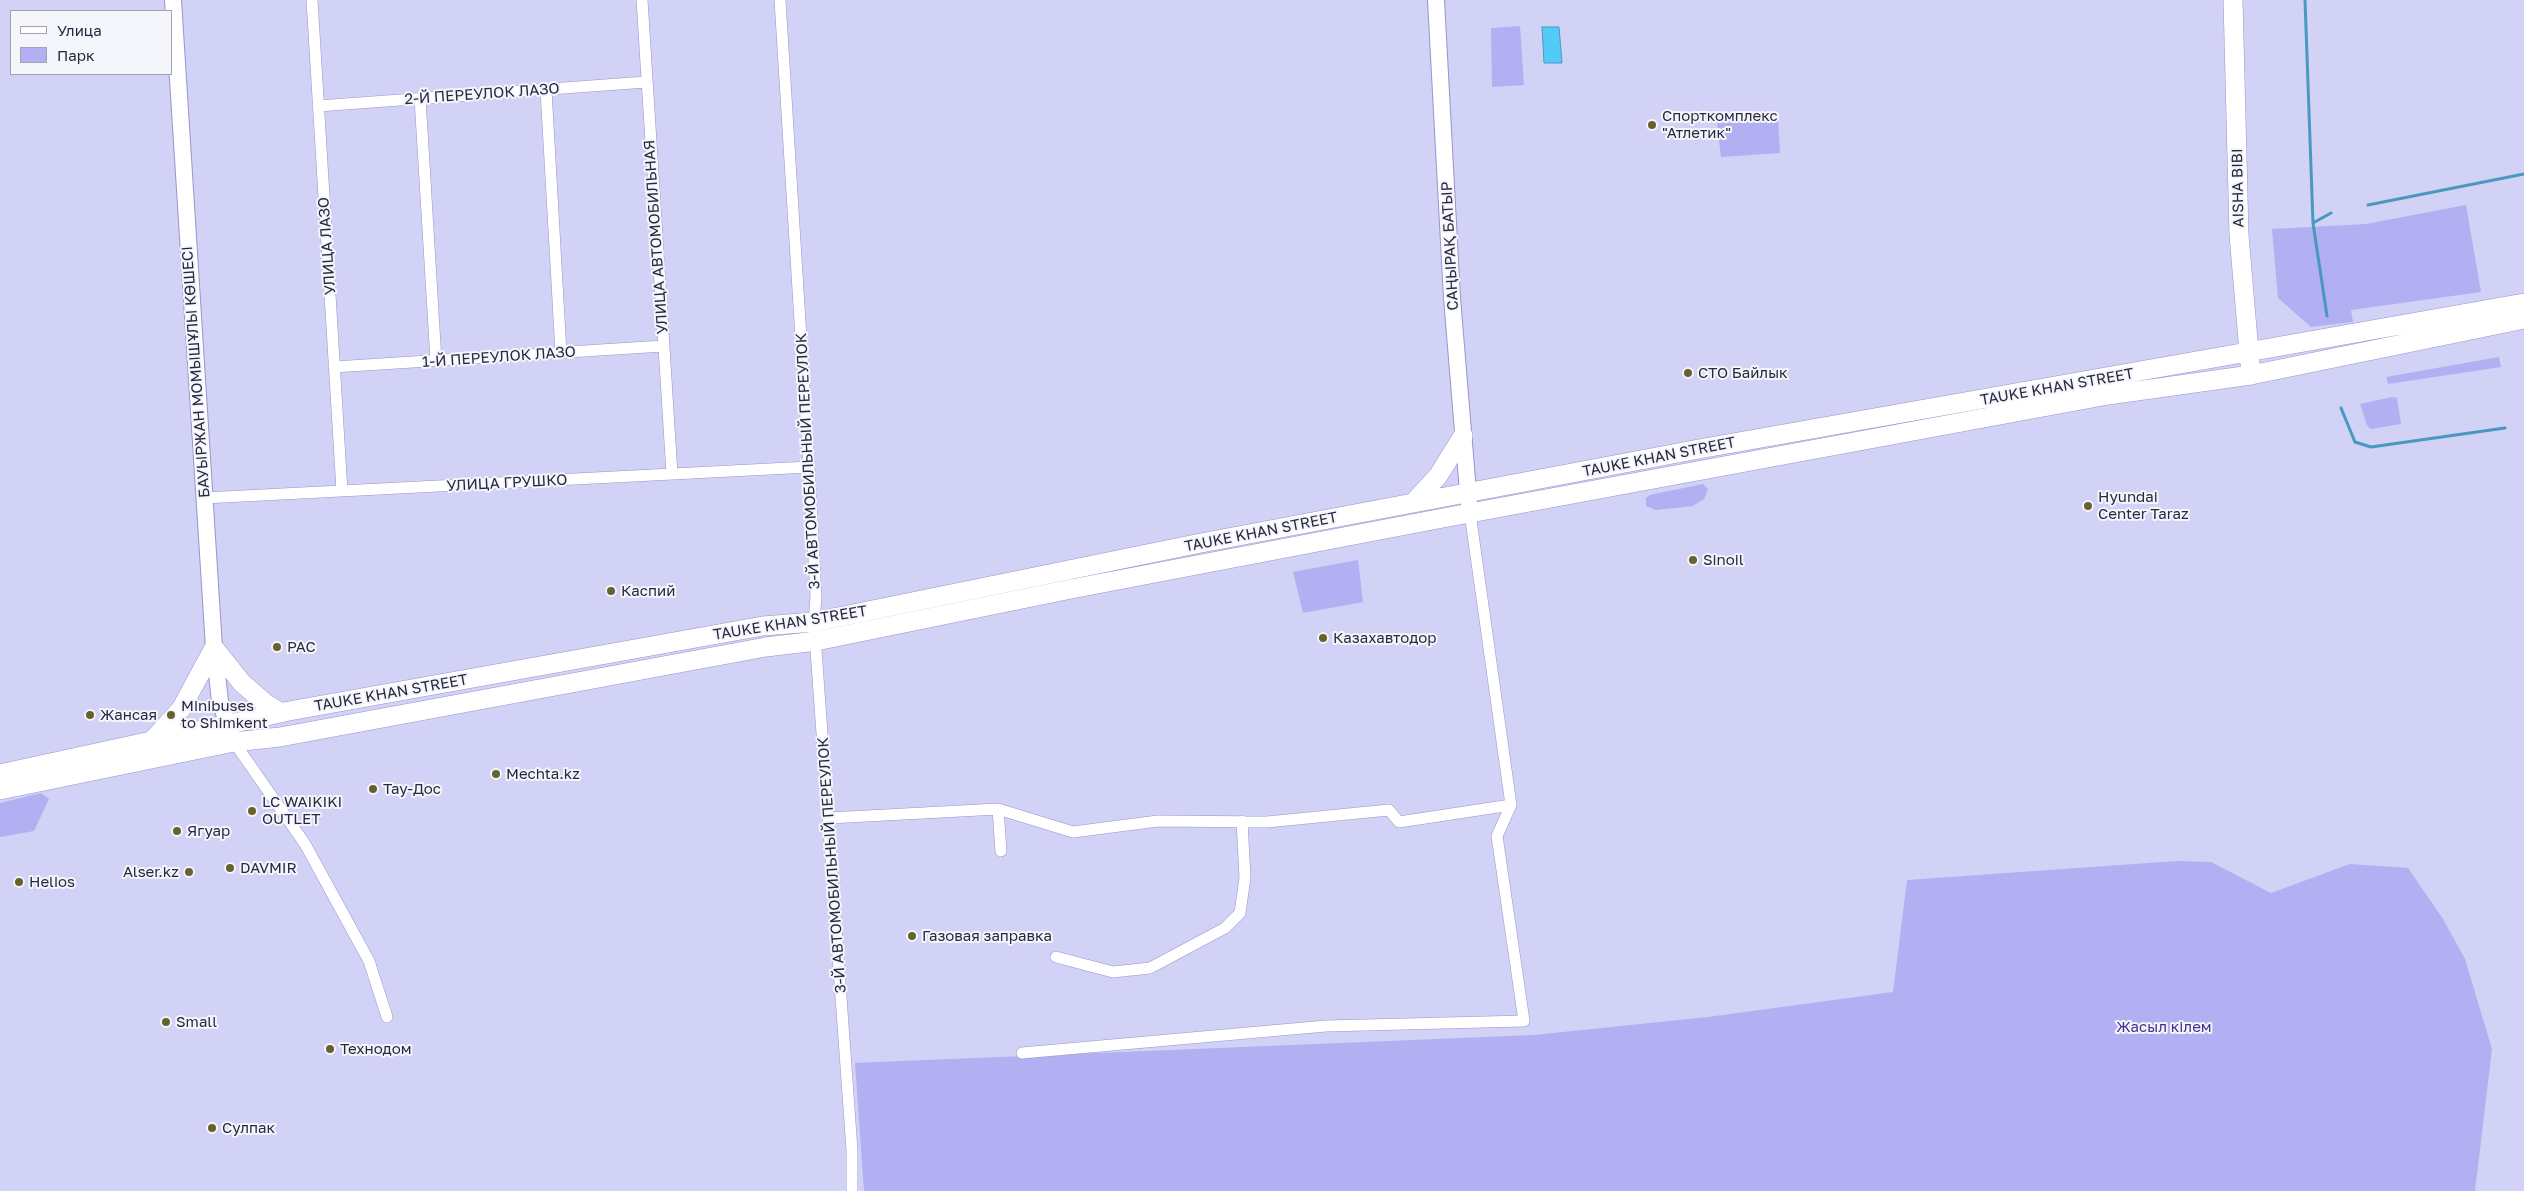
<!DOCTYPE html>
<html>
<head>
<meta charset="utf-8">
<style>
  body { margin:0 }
  #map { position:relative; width:2524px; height:1191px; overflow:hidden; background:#d2d1f6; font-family:"Golos Text",sans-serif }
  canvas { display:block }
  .legend { position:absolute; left:10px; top:10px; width:162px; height:65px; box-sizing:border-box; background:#f5f5fc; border:1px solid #a3a3b0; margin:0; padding:6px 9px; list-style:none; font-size:15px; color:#29283f }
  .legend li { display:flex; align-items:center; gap:10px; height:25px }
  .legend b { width:25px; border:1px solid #a3a3b0 }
</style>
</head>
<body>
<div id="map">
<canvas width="2524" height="1191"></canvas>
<ul class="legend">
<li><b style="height:6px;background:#fff"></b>Улица</li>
<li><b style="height:14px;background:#b2aff3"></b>Парк</li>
</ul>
</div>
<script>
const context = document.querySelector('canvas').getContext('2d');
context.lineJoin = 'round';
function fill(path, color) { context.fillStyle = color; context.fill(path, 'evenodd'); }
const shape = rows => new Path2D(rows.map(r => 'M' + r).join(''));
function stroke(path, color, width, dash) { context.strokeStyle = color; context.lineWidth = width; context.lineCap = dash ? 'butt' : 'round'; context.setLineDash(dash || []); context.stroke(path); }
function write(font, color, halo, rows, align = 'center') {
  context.font = font + ' "Golos Text",sans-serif'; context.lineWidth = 4; context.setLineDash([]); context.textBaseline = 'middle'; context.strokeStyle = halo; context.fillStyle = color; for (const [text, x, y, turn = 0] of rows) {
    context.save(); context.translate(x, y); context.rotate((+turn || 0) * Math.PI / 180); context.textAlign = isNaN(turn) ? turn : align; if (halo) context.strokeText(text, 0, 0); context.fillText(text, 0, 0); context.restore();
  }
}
fill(shape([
  [1520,26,1524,85,1492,87,1491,28],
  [1778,120,1780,153,1721,157,1717,123],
  [2466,205,2481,292,2351,310,2353,322,2311,327,2278,298,2272,229,2366,224],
  [2499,357,2501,367,2388,384,2386,377],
  [2392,397,2397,398,2401,424,2371,429,2367,425,2360,404],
  [1703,484,1708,489,1704,499,1693,506,1656,510,1646,506,1646,498,1650,495],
  [1358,560,1363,602,1303,613,1293,572],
  [41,793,49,799,34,831,0,837,0,803],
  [2177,861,2211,862,2271,893,2350,864,2408,868,2443,919,2465,959,2492,1049,2475,1191,864,1191,855,1063,1534,1035,1708,1017,1893,992,1907,880]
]), '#b2aff3');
const water = shape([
  [1542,27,1559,27,1562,63,1544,63,1542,27]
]);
fill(water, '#54caf6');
stroke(water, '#4799bf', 1);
stroke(shape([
  [2305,0,2313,223],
  [2368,205,2524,174],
  [2327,316,2313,223,2331,213],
  [2341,408,2355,442,2371,447,2505,428]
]), '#4799bf', 3);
const street = shape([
  [312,0,342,491],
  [642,0,672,474],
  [780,0,809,467,816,597,814,622,852,1150,852,1191],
  [546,90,561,353],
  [420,98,436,361],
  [318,106,646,82],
  [334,367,663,346],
  [204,498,809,467],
  [234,742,305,844,369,961,387,1017],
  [998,809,1001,851],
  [829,818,998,809,1073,832,1158,821,1267,822,1389,810,1399,822,1511,805],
  [1056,957,1113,972,1150,968,1225,928,1240,913,1245,878,1242,821],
  [1022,1053,1326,1026,1524,1021,1497,836,1511,805,1470,513]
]);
const secondary = shape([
  [173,0,214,648,220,701,232,737],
  [1436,0,1452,298,1469,504]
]);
const primary = shape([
  [2233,0,2239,235,2250,364],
  [1414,502,1438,476,1463,436],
  [151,742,181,709,214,648,242,683,266,704,281,713],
  [0,774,289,711,763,626,814,622,1196,544,1699,449,2524,303],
  [0,790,234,742,280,737,766,647,816,641,1071,589,1443,518,2108,395,2251,375,2524,319]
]);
stroke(street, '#9795ce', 12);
stroke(secondary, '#9795ce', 18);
stroke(primary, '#9795ce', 20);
stroke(street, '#fff', 11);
stroke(secondary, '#fff', 16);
stroke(primary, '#fff', 19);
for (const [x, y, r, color] of [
  [1652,125,5,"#65622f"],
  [1688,373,5,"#65622f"],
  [2088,506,5,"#65622f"],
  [1693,560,5,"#65622f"],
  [611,591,5,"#65622f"],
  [1323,638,5,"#65622f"],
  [277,647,5,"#65622f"],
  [90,715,5,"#65622f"],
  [171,715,5,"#65622f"],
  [496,774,5,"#65622f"],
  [373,789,5,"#65622f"],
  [252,811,5,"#65622f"],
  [177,831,5,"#65622f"],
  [230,868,5,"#65622f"],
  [189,872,5,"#65622f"],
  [19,882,5,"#65622f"],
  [912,936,5,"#65622f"],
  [166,1022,5,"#65622f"],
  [330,1049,5,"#65622f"],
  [212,1128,5,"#65622f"]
]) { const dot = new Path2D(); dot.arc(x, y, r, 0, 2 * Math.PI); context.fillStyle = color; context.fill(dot); stroke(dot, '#f5f5fc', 2); }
write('15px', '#29283f', '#f5f5fc', [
  ["2-Й ПЕРЕУЛОК ЛАЗО",482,94,-4],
  ["AISHA BIBI",2238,188,-91],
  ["УЛИЦА АВТОМОБИЛЬНАЯ",656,237,-94],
  ["УЛИЦА ЛАЗО",327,246,-94],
  ["САҢЫРАҚ БАТЫР",1450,246,-93],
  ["1-Й ПЕРЕУЛОК ЛАЗО",499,357,-4],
  ["БАУЫРЖАН МОМЫШҰЛЫ КӨШЕСІ",196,372,-94],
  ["TAUKE KHAN STREET",2057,387,-10],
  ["TAUKE KHAN STREET",1659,457,-11],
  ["3-Й АВТОМОБИЛЬНЫЙ ПЕРЕУЛОК",808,461,-93],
  ["УЛИЦА ГРУШКО",507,483,-3],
  ["TAUKE KHAN STREET",1261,532,-11],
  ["TAUKE KHAN STREET",790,623,-9],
  ["TAUKE KHAN STREET",391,693,-10],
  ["3-Й АВТОМОБИЛЬНЫЙ ПЕРЕУЛОК",832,865,-94]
]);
write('15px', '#29283f', '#f5f5fc', [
  ["Спорткомплекс",1662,116],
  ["\"Атлетик\"",1662,133],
  ["СТО Байлык",1698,373],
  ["Hyundai",2098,497],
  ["Center Taraz",2098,514],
  ["Sinoil",1703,560],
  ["Каспий",621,591],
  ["Казахавтодор",1333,638],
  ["РАС",287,647],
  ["Minibuses",181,706],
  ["to Shimkent",181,723],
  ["Жансая",100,715],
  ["Mechta.kz",506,774],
  ["Тау-Дос",383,789],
  ["LC WAIKIKI",262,802],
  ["OUTLET",262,819],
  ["Ягуар",187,831],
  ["DAVMIR",240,868],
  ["Alser.kz",179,872,"right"],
  ["Helios",29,882],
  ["Газовая заправка",922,936],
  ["Small",176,1022],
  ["Технодом",340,1049],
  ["Сулпак",222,1128]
], 'left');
write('15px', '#422f8f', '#f5f5fc', [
  ["Жасыл кілем",2164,1027]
]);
</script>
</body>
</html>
